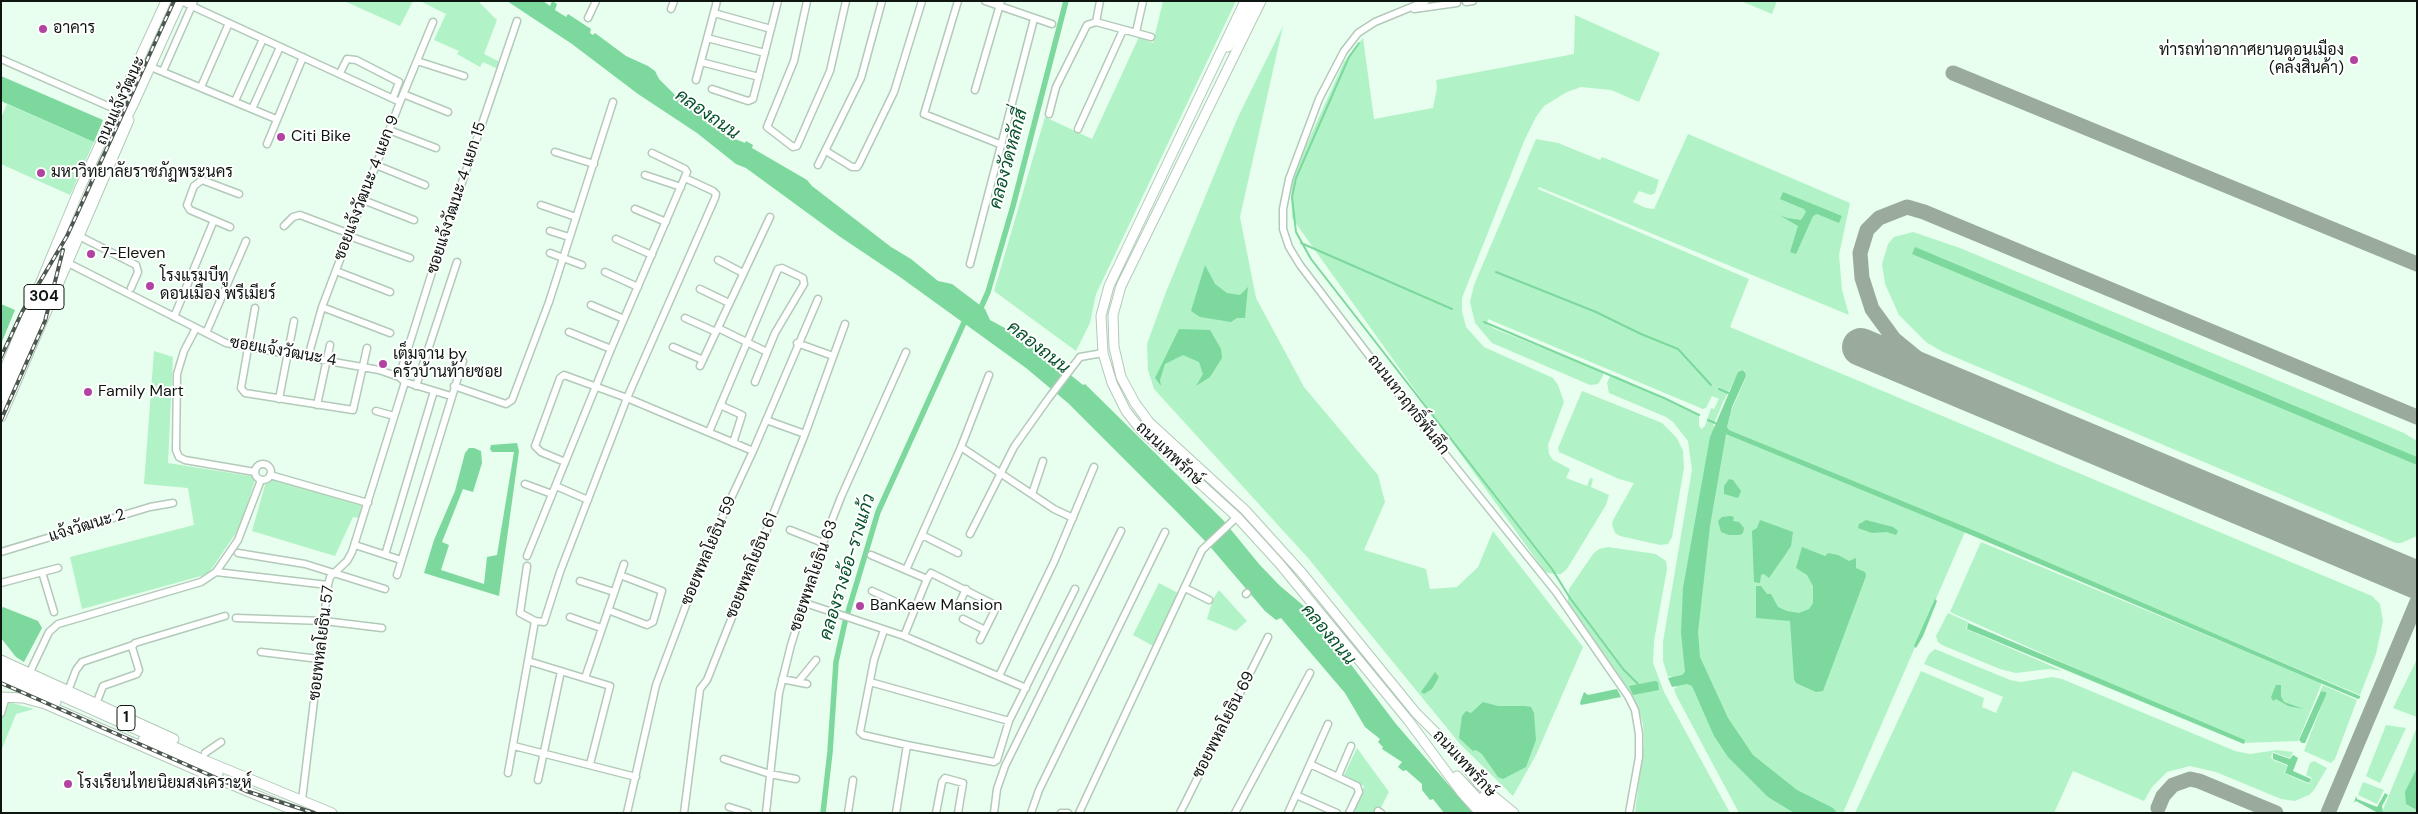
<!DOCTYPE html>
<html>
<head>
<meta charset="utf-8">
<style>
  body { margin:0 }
  #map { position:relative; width:2418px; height:814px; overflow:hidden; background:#e8feee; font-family:"DM Sans",sans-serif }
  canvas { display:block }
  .frame { position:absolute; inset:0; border:2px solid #0f1611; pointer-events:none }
</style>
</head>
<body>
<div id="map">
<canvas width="2418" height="814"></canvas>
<div class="frame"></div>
</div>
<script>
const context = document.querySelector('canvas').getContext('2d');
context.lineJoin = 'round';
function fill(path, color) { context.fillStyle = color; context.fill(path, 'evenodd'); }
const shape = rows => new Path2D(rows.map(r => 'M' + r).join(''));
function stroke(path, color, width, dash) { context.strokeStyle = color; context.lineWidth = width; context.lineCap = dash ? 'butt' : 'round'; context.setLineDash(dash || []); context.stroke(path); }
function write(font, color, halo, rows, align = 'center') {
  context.font = font + ' "DM Sans",Sarabun,sans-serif'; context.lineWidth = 4; context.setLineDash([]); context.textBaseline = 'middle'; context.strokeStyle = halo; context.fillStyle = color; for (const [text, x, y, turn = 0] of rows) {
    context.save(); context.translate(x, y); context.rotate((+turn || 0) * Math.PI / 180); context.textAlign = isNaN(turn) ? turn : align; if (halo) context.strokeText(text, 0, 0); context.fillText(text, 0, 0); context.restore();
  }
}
fill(shape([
  [344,1,413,1,400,26],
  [420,1,478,1,497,20,484,54,500,62,496,68,483,62,480,67,457,54,459,51,434,40,446,14],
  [1163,1,1236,1,1096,294,1090,323,1076,351,994,291,1045,117,1092,139,1139,37,1153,43],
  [1741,1,1777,1,1772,14],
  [1575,15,1660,53,1639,102,1611,90,1581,87,1567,92,1544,106,1536,117,1525,139,1462,298,1462,311,1466,327,1484,347,1553,378,1558,385,1564,402,1548,445,1549,454,1553,460,1570,469,1566,478,1587,486,1590,478,1593,479,1591,487,1609,495,1606,505,1567,569,1561,574,1554,574,1545,572,1292,218,1291,179,1344,62,1363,38,1374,119,1433,108,1437,88,1436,80,1574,54],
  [1283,26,1240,217,1256,298,1304,387,1378,475,1385,502,1364,550,1426,569,1430,589,1457,587,1478,567,1493,531,1583,647,1536,755,1513,796,1460,744,1308,558,1154,389,1148,370,1147,344,1166,292,1238,117],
  [7,104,94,142,70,195,1,164,1,118],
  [1688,134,1850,203,1839,255,1842,290,1849,315,1539,187,1538,189,1749,279,1730,327,2372,596,2380,604,2383,621,2376,654,2360,695,1729,430,1727,427,1731,411,1746,377,1745,371,1740,370,1723,402,1713,426,1965,532,1843,813,1739,813,1676,695,1674,689,1677,687,1671,676,1668,677,1663,661,1663,642,1692,470,1688,441,1673,422,1666,417,1609,393,1607,383,1610,376,1616,376,1699,416,1699,425,1701,429,1705,426,1711,408,1714,409,1719,399,1712,396,1706,408,1703,409,1488,319,1487,324,1495,329,1603,372,1603,376,1598,384,1590,385,1492,343,1475,323,1470,302,1474,285,1536,139,1558,143,1600,160,1602,157,1659,180,1655,193,1651,195,1639,191,1633,202,1646,208,1654,209],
  [1913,232,1960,248,2404,433,2417,441,2417,536,2401,543,2396,543,1943,352,1926,342,1899,315,1885,284,1882,264,1888,244,1894,237],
  [154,351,173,357,168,463,256,477,240,527,208,574,82,609,70,557,194,525,188,488,144,484],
  [1582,391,1662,423,1677,438,1683,451,1684,468,1672,537,1668,544,1660,545,1620,536,1615,533,1612,525,1613,520,1634,483,1619,479,1559,452,1558,448],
  [274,479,362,506,359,518,353,517,335,556,252,531,265,485],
  [1981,542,2322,683,2298,741,2242,743,1950,612],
  [1608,547,1656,554,1666,561,1667,569,1654,641,1653,663,1664,692,1730,813,1635,813,1644,743,1643,724,1638,708,1626,687,1568,604,1568,598,1569,589,1593,554,1599,549],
  [1159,583,1180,594,1155,647,1133,635],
  [1219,590,1247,621,1236,631,1207,619,1213,599],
  [1948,613,1968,622,1966,629,2063,671,2049,669,2016,673,2000,669,1942,645,1938,642,1936,636],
  [1935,649,2010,680,2021,682,2052,677,2062,679,2235,751,2250,754,2277,750,2293,752,2290,758,2273,752,2271,757,2273,760,2288,766,2284,773,2309,784,2312,778,2306,775,2310,763,2314,761,2327,768,2314,790,2309,795,2295,801,2281,799,2216,772,2190,766,2167,772,2152,787,2144,801,2073,771,2054,813,1855,813,1921,671,1984,698,1982,707,1996,713,2003,697,1924,664,1929,654],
  [2417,659,2417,717,2393,708],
  [2323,685,2357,700,2335,759,2331,763,2304,751,2326,694,2326,692,2320,691],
  [1,700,34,709,16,714,1,751],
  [2386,725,2406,728,2380,783,2366,776],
  [2417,727,2417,813,2382,813,2382,812],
  [1357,748,1389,792,1378,813,1354,813,1364,786,1344,775],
  [2363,782,2384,790,2377,804,2358,795]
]), '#b1f3c6');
fill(shape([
  [507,1,543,1,550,6,552,1,557,4,555,10,566,17,568,14,591,29,590,33,593,35,595,33,626,56,648,66,655,71,659,79,675,95,694,107,696,105,731,130,735,139,745,143,746,141,753,145,752,148,807,180,812,186,891,247,911,259,938,281,952,284,985,309,990,320,1027,340,1083,385,1085,384,1223,520,1259,564,1279,585,1312,613,1396,724,1473,813,1444,813,1433,799,1430,800,1422,790,1422,784,1406,770,1403,771,1398,767,1402,762,1382,749,1383,747,1378,742,1380,739,1365,727,1345,693,1281,618,1276,620,1265,611,1207,543,1176,511,1068,403,1026,368,900,277,839,236,746,168,736,164,697,133,638,94,572,44],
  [1,76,103,120,94,142,1,101],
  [1783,192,1842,216,1839,223,1817,214,1813,216,1797,252,1796,254,1790,252,1798,226,1779,215,1756,207,1787,218,1801,220,1806,212,1804,209,1780,199],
  [1915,247,2417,457,2417,465,1912,254],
  [1205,265,1215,284,1227,293,1240,295,1248,287,1245,318,1237,318,1231,322,1200,317,1191,311],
  [1,304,15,310,1,344],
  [1179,329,1210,330,1221,349,1222,358,1210,377,1196,386,1203,374,1199,362,1183,355,1165,364,1160,380,1161,386,1155,378],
  [1742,370,1745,372,1746,376,1732,407,1727,427,1729,430,1968,528,2360,696,2360,698,2358,699,1971,535,1726,434,1710,526,1698,632,1700,657,1728,718,1753,755,1797,790,1833,808,1837,813,1796,813,1791,811,1768,797,1728,757,1714,736,1692,686,1687,684,1672,687,1668,678,1682,675,1685,672,1681,633,1683,588,1710,437,1738,372],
  [517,443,519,451,499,596,424,573,434,540,455,491,465,453,469,448,474,448,481,451,482,463,473,492,463,489,442,542,449,545,441,570,484,584,487,557,497,555,514,452,492,452,490,449,491,445],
  [1729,479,1733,480,1741,491,1738,498,1724,494,1724,486],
  [1730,516,1734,517,1733,521,1739,522,1744,528,1743,533,1740,535,1729,535,1721,532,1718,521,1722,517],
  [1760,520,1793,532,1791,546,1785,555,1769,578,1764,574,1761,575,1760,583,1754,582,1752,531,1757,528],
  [1866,520,1893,527,1898,531,1896,535,1887,532,1872,533,1858,528,1859,524],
  [1802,547,1825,556,1828,553,1838,555,1849,561,1856,558,1856,568,1865,572,1866,576,1823,691,1816,692,1796,683,1794,679,1790,621,1756,618,1756,586,1761,586,1767,594,1771,594,1778,607,1787,611,1799,613,1809,609,1813,603,1813,586,1807,575,1796,568],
  [1935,599,1937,601,1923,636,1916,648,1914,646],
  [3,607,38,621,42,628,24,662,16,657,1,638,1,609],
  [1968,623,2245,740,2244,744,1967,629],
  [1435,672,1439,677,1432,689,1424,694,1421,692],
  [1655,681,1658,682,1659,690,1633,695,1629,686],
  [2276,685,2281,685,2281,696,2284,702,2304,709,2288,706,2276,699,2273,701,2271,697],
  [1617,689,1621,697,1581,705,1580,703,1584,692,1588,695],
  [2321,691,2326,692,2326,695,2305,743,2302,743,2299,740],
  [1483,702,1498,706,1525,706,1531,707,1534,713,1536,740,1526,767,1503,779,1498,777,1482,754,1476,750,1473,751,1459,738,1462,716,1466,711,1471,713],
  [2273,753,2290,759,2293,755,2298,758,2293,771,2311,779,2309,783,2285,773,2288,765,2273,759],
  [2417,768,2417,810,2406,804,2405,792],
  [2385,793,2388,795,2382,806,2383,813,2378,813,2356,801,2354,803,2356,796,2357,799,2377,807]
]), '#7cd89c');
stroke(shape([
  [1359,43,1349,57,1296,178,1292,197,1296,232,1311,259,1552,569,1570,598,1623,669,1638,684],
  [1301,243,1452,309],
  [1496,272,1596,312,1641,334,1678,349,1711,385],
  [1484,322,1664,398,1699,415],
  [1719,389,1728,393],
  [1708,420,1715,423]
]), '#7cd89c', 2);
stroke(shape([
  [979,312,988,292,1013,206,1066,1],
  [823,813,830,752,836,662,845,622,878,512,967,316]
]), '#7cd89c', 5.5);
stroke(shape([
  [1953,73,2417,264],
  [1966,392,1927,366,1894,339,1872,309,1862,278,1860,253,1867,230,1879,218,1907,207,1924,212,2417,417],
  [2158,808,2163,796,2173,785,2190,779,2199,781,2276,813],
  [2328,813,2417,602]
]), '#9aab9e', 15);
stroke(shape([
  [1861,347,2417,580]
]), '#9aab9e', 38);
const minor = shape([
  [181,1,400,102],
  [807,1,794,61,767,127,793,147,797,146,830,71,846,1],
  [958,1,924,114,1002,145],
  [985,1,1052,24],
  [1426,1,1375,22,1358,33,1344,51,1319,99,1289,179,1283,209,1283,229,1289,247,1300,265,1425,429,1556,592,1628,696,1635,710,1639,734,1639,757,1629,813],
  [1466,2,1473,1],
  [671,9,674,1],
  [1414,9,1457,3],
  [714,13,771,29],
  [588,18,596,1],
  [1096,22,1100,1],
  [1136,32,1143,1],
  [707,38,765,53],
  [1,59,117,110],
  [417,61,464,76],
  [701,62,759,77],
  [151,67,276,119],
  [163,71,194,1],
  [340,73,347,59,356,60,399,82,393,98],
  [696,80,717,1],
  [201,87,229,23],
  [712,89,748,101,753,99,778,1],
  [975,90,1001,1],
  [403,94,448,112],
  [235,101,263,39],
  [252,109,280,47],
  [1049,114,1056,87,1087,25,1096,22,1151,37],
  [1078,129,1123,30],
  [389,130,436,148],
  [267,144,303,57],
  [826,151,852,167,857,167,859,164,894,92,922,1],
  [555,152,594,164],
  [376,165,425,185],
  [818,165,861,78,882,1],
  [645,175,681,187],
  [363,200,414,220],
  [541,205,576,217],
  [635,209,666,222],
  [284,226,293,217,300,215,350,234],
  [230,227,190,210,187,205,194,186,202,180,239,194],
  [550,231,569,237],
  [79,236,136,265,138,272,131,288],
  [349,236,410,258],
  [616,239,652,255],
  [550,253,582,265],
  [718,260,743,273],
  [68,263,226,343,379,370,399,377,405,382,451,396],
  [970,264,1034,19],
  [336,271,390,292],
  [605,272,638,287],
  [700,289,729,303],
  [591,305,624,319],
  [322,307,390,333],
  [255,308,241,388,245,393,353,410,367,348],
  [174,317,214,220],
  [685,318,716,332],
  [196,328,184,351,177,374,176,450,179,457,185,460,255,472],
  [718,328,767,352],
  [569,332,611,349],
  [206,333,246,241],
  [797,343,833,356],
  [673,347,703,360],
  [308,357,322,307,400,102,433,22],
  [700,366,770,217],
  [399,377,438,253,517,21],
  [416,386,457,262],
  [454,386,506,404,512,400,549,302,613,102],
  [279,399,294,321],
  [317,405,330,345],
  [720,405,742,415,733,443],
  [376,411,394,416],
  [766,420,805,434],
  [709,432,778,269,782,268,803,278,804,284,775,333,755,382],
  [961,447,1054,509,1073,518],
  [565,462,541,452,535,446,560,378,564,375,627,398,753,451],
  '255 472a8 8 0 1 1 16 0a8 8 0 1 1-16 0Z',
  [270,475,368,503],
  [525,484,552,494],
  [556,486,588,500],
  [1032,494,1043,461],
  [790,530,823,543],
  [970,534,1014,447,1048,399,1080,357,1103,353],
  [922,535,958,553],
  [355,545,401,560],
  [1,552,150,507,173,503],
  [238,553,305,564,385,589],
  [385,555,434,391],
  [871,555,927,579],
  [527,556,611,349,687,172,685,169,652,153],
  [527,566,520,613,535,621,544,622,560,572,627,398,715,198,716,194,713,191,685,178],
  [906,570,961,447,989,375],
  [42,572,54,612],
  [216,572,328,585],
  [397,575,463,361],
  [580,581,614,592],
  [1,583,58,568],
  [1185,588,1209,600],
  [872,591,914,610],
  [1246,594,1247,593],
  [805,603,904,636,1026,688],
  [958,606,966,589],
  [608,610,647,625,653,622,662,591,620,575],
  [570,617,601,628],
  [236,618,324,621,382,628],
  [963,619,985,630],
  [884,630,874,660,860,732,863,735,907,745,994,762,997,760,1009,721,1075,589],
  [904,636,927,579,931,573,997,606,980,640],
  [261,652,319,659],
  [528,661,610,686,590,764],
  [29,674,49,632,58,624,201,582,216,572,238,540,261,480],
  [999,676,1054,562,1094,467],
  [585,678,624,564],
  [782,679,807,684],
  [798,682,816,660],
  [870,682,1009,721],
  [68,691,76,670,82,662,133,645],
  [96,704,103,686,137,674,139,670,132,647,135,643,225,616],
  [1,713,6,697],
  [514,746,636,777],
  [205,753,221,742],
  [724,759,770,774,796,779],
  [1310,764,1357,786,1359,792,1349,813],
  [508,773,535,621],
  [1338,776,1351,746],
  [538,780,561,671],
  [1296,795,1337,813],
  [302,800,328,585,330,577,347,561,352,552,405,382],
  [729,807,748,813],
  [1378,811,1381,813],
  [627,813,656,685,706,552,753,451,818,299],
  [684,813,700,689,707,680,805,434,845,324],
  [766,813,779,693,791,645,823,543,841,497,906,352],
  [848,813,853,780],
  [896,813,907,745],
  [936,813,942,782,945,778,963,783,958,813],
  [994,813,997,789,1005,766,1121,531],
  [1031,813,1039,790,1165,532],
  [1061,813,1068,813],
  [1079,813,1202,550,1237,517],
  [1180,813,1268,637],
  [1235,813,1310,673],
  [1288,813,1328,724]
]);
const major = shape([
  [1245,1,1109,286,1101,316,1103,353,1112,383,1126,411,1141,430,1237,517,1279,563,1408,720,1462,793,1480,813],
  [1261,1,1121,286,1113,315,1114,347,1121,377,1135,403,1149,422,1245,510,1302,573,1416,713,1453,750,1479,784,1514,813],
  [1228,47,1253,1],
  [1,378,79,190,166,1],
  [1,397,87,196,134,103,180,1],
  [1,417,129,120],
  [1,660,174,739],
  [1,669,204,760,332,813],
  [1,678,56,702],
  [1,697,23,698,45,704,203,773,300,813],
  [143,740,218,774],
  [1457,776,1491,813],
  [1484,796,1502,813]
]);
stroke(minor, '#b3c9b9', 9);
stroke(major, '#b3c9b9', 11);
stroke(minor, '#fff', 6);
stroke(major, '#fff', 9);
const rail = shape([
  [1,357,22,312,67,236,174,1],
  [1,420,45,321,63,250],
  [1,683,246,791,314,813]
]);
stroke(rail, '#4c584f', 4);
stroke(rail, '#fff', 2, [5.5]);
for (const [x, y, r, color] of [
  [43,29,5,"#b243a1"],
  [2354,60,5,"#b243a1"],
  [281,137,5,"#b243a1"],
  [41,173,5,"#b243a1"],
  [91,254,5,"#b243a1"],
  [150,286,5,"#b243a1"],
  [383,364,5,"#b243a1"],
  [88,392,5,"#b243a1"],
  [860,606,5,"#b243a1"],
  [68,784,5,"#b243a1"]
]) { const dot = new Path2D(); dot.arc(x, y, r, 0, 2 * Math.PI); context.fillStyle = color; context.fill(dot); stroke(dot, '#fff', 2); }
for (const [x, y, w] of [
  [44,297,40],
  [126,718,18]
]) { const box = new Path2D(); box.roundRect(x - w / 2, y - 12.5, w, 25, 4); context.fillStyle = '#fff'; context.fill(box); stroke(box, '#0f1611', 1); }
write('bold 15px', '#0f1611', null, [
  ["304",44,297],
  ["1",126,718]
]);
write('16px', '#0f1611', '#fff', [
  ["อาคาร",53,29],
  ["ท่ารถท่าอากาศยานดอนเมือง",2344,51,"right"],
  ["(คลังสินค้า)",2344,69,"right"],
  ["Citi Bike",291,137],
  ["มหาวิทยาลัยราชภัฏพระนคร",51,173],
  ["7-Eleven",101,254],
  ["โรงแรมบีทู",160,277],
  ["ดอนเมือง พรีเมียร์",160,295],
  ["เต็มจาน by",393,355],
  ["ครัวบ้านท้ายซอย",393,373],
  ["Family Mart",98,392],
  ["BanKaew Mansion",870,606],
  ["โรงเรียนไทยนิยมสงเคราะห์",78,784]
], 'left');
write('16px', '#0f1611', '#fff', [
  ["ถนนแจ้งวัฒนะ",121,101,-65],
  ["ซอยแจ้งวัฒนะ 4 แยก 9",367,188,-69],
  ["ซอยแจ้งวัฒนะ 4 แยก 15",457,198,-72],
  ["ซอยแจ้งวัฒนะ 4",283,352,10],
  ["ถนนเทวฤทธิ์พันลึก",1408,405,52],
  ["ถนนเทพรักษ์",1169,454,43],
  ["แจ้งวัฒนะ 2",87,526,-17],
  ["ซอยพหลโยธิน 59",709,551,-67],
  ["ซอยพหลโยธิน 61",752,566,-68],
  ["ซอยพหลโยธิน 63",814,576,-71],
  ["ซอยพหลโยธิน 57",322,643,-83],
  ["ซอยพหลโยธิน 69",1224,725,-63],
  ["ถนนเทพรักษ์",1464,764,47]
]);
write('italic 18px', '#06502a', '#fff', [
  ["คลองถนน",707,115,35],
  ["คลองวัดหลักสี่",1009,159,-75],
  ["คลองถนน",1038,348,38],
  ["คลองรางอ้อ-รางแก้ว",848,567,-73],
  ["คลองถนน",1328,635,50]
]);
</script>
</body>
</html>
